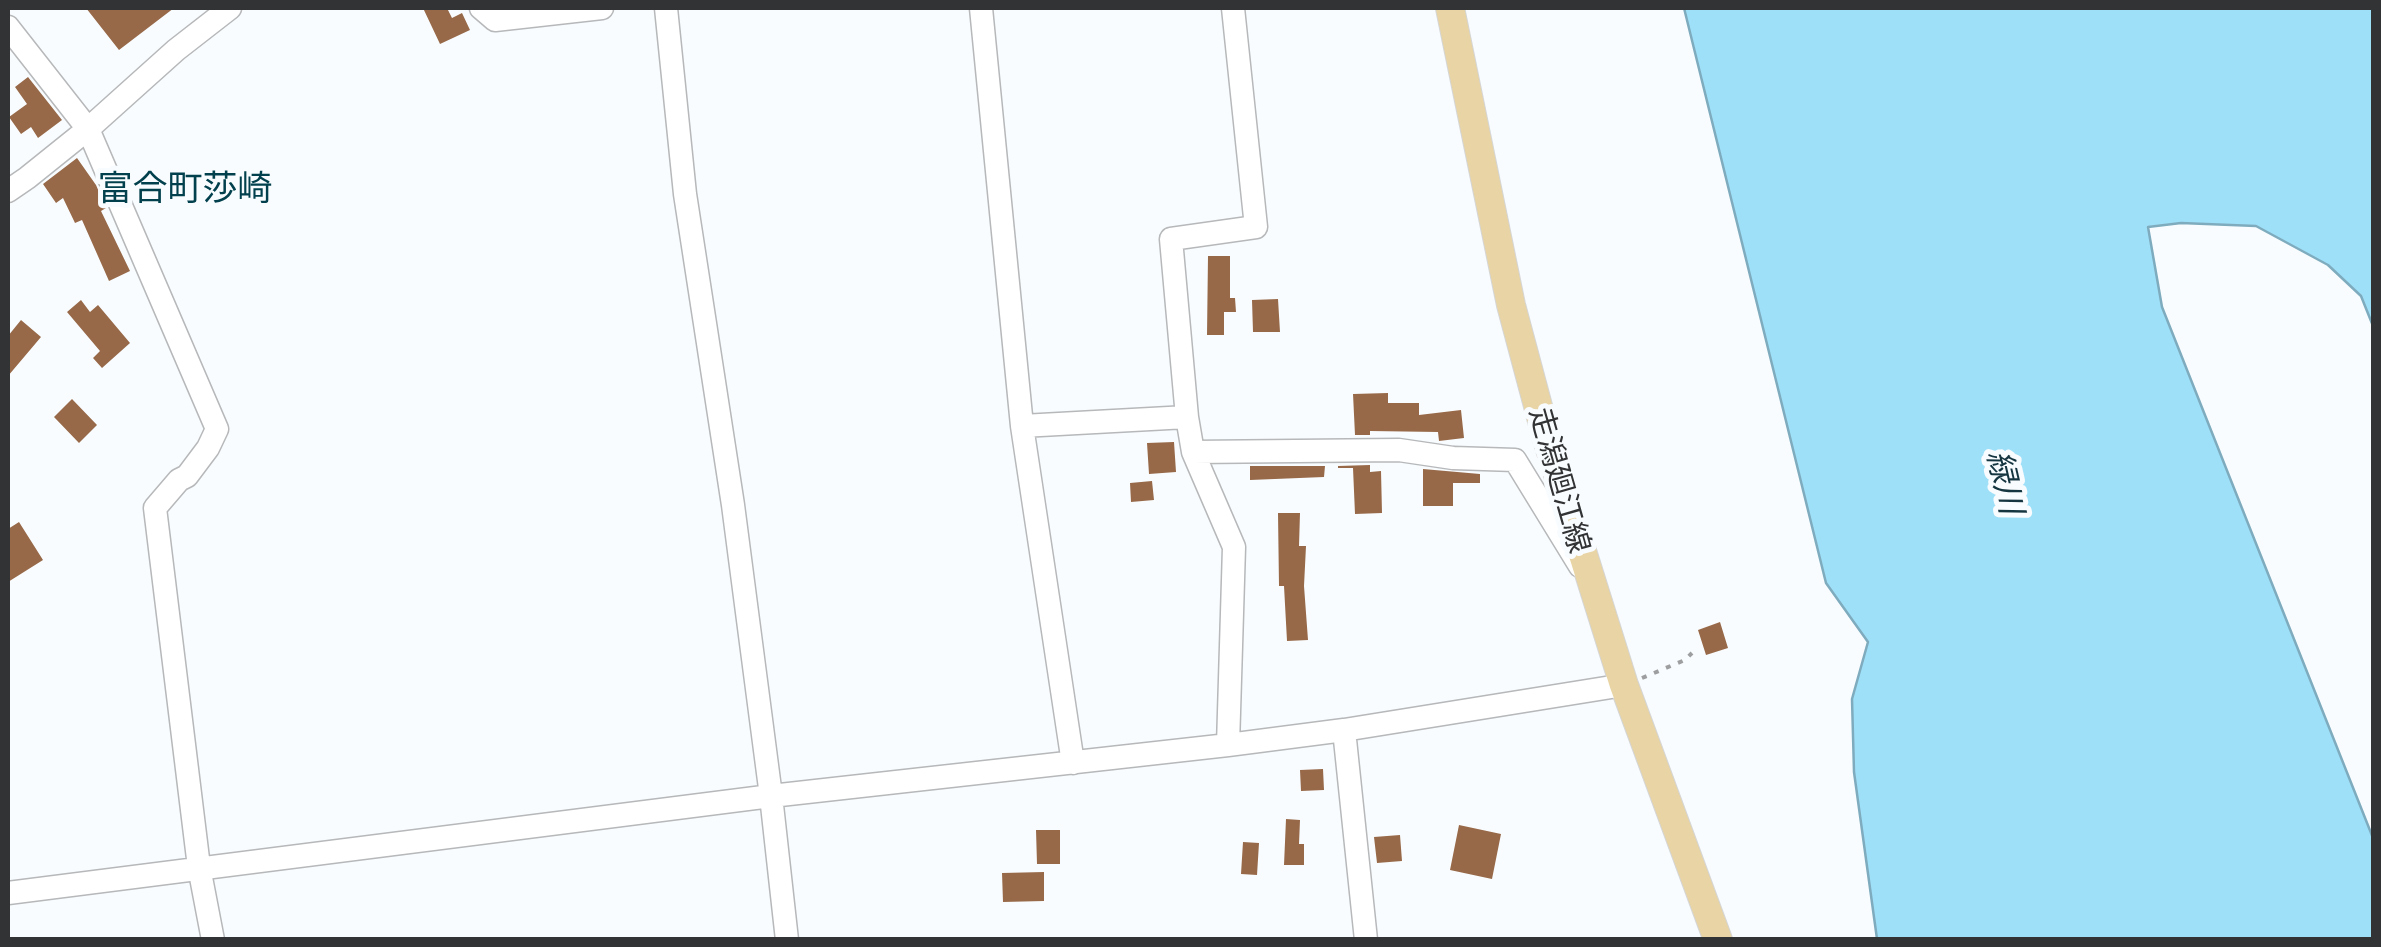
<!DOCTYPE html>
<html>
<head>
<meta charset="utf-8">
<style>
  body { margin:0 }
  #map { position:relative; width:2381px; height:947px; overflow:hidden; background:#f9fcfe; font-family:Ubuntu,sans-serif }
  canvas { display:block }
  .frame { position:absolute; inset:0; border:10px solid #323334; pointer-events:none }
</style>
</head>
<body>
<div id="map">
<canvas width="2381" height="947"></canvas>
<div class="frame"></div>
</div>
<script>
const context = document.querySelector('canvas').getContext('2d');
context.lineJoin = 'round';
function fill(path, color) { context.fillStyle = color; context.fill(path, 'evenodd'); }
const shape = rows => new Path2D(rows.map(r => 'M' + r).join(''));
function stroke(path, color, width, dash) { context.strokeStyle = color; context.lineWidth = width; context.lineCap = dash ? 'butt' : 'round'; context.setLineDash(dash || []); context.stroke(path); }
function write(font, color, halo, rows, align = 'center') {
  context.font = font + ' Ubuntu,"Noto Sans JP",sans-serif'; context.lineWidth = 10; context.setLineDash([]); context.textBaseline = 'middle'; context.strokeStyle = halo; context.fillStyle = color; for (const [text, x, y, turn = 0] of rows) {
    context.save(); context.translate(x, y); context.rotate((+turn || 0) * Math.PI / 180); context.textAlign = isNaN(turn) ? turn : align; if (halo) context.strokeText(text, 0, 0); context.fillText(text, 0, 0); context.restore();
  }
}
const water = shape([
  [1684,8,2373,8,2373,326,2361,296,2328,265,2256,226,2181,223,2148,227,2162,307,2373,838,2373,939,1877,939,1854,772,1852,699,1868,642,1826,583,1684,8]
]);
fill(water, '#9fe0f9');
stroke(water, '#7eacbe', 2.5);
fill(shape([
  [86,8,174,8,119,50],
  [423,8,447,8,452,18,462,13,470,30,440,44],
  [28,77,62,120,38,138,31,127,21,134,9,117,27,104,15,87],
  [77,158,96,185,106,208,101,211,130,271,109,281,82,220,75,223,63,198,56,203,43,184],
  [1208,256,1230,256,1230,298,1235,298,1236,312,1224,312,1224,335,1207,335],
  [1278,299,1280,332,1253,332,1252,300],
  [81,300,90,312,98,305,130,343,102,368,93,358,100,351,67,312],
  [21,320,41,337,8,376,8,336],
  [1388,393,1388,403,1419,403,1419,415,1461,410,1464,438,1439,441,1438,432,1370,431,1370,435,1355,435,1353,394],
  [72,399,97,425,79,443,54,417],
  [1174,442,1176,472,1149,474,1147,443],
  [1370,465,1370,472,1381,471,1382,513,1355,514,1353,468,1338,468,1338,466],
  [1250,466,1325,466,1324,477,1250,480],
  [1423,469,1480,474,1480,483,1453,483,1453,506,1423,506],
  [1152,481,1154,500,1131,502,1130,483],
  [1278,513,1300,513,1299,546,1306,546,1304,586,1308,640,1287,641,1284,586,1279,586],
  [19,522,43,560,8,582,8,529],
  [1720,622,1728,648,1706,655,1698,630],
  [1323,769,1324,790,1301,791,1300,770],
  [1286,819,1300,820,1299,844,1304,844,1304,865,1284,865],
  [1459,825,1501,834,1492,879,1450,870],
  [1036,830,1060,830,1060,864,1037,864],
  [1400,835,1402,861,1377,863,1374,837],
  [1243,842,1259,843,1257,875,1241,874],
  [1044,872,1044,901,1003,902,1002,873]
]), '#976949');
const minor = shape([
  [481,8,495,20,602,8],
  [666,8,685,194,733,505,771,796,787,940],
  [981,8,1022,426,1073,763],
  [8,27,88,129,217,429,208,448,187,476,179,480,155,508,199,867,213,940],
  [8,191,27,178,88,129,176,50,230,8],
  [1022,426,1187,417],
  [1193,452,1399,450,1453,458,1515,460,1580,566],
  [1344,730,1366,940],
  [1228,745,1234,547,1193,452,1187,417,1171,239,1256,227,1233,8],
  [8,893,771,796,1228,745,1344,730,1624,685]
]);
const major = shape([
  [1450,8,1511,305,1546,436,1624,685,1718,940]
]);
stroke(minor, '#b6b8ba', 25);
stroke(major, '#d6d6d6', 30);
stroke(shape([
  [1642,678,1685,660,1692,653]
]), '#9c9e9f', 4, [5, 8]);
stroke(minor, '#fff', 22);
stroke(major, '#e8d4a4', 28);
write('30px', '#323334', '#f9fcfe', [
  ["走潟廻江線",1560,480,74]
]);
write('italic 32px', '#153540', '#f9fcfe', [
  ["緑川",2005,482,77]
]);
write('35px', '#02404d', '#f9fcfe', [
  ["富合町莎崎",185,188]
]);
</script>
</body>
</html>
